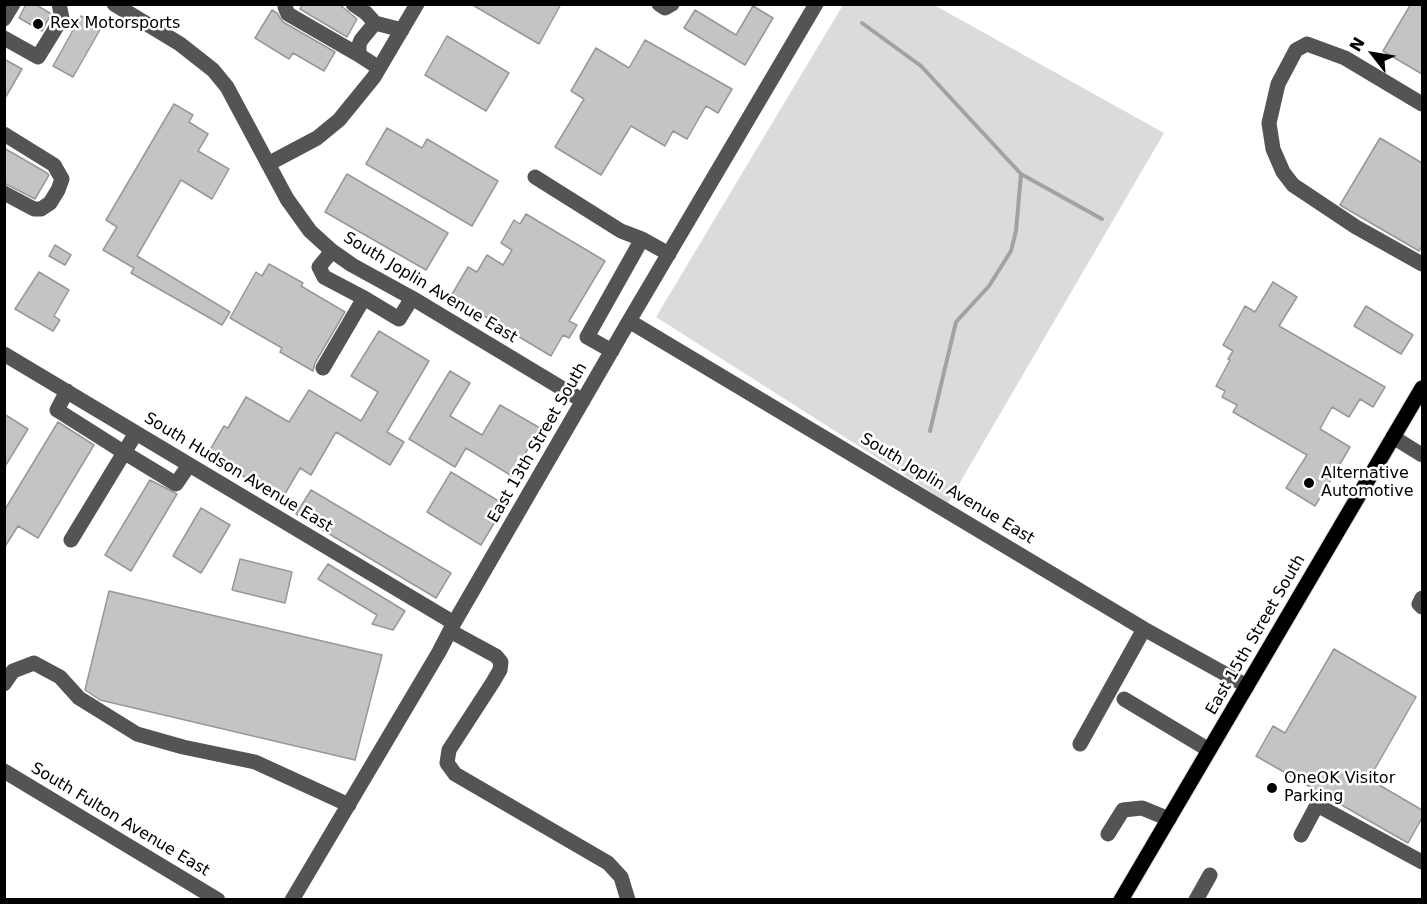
<!DOCTYPE html>
<html>
<head>
<meta charset="utf-8">
<style>
  body { margin:0 }
  #map { position:relative; width:1427px; height:904px; overflow:hidden; background:#fff; font-family:"DejaVu Sans",sans-serif }
  canvas { display:block }
  .frame { position:absolute; inset:0; border:6px solid #000; pointer-events:none }
  .north { position:absolute; left:1343px; top:24px; width:60px; height:60px; -webkit-text-stroke:4px #fff; paint-order:stroke; rotate:301deg; font-size:16px; font-weight:700; line-height:24px; text-align:center; color:#000 }
  .north::after { content:''; display:block; margin:auto; width:21px; height:27px; background:#000; clip-path:polygon(50% 0,100% 100%,50% 72%,0 100%) }
</style>
</head>
<body>
<div id="map">
<canvas width="1427" height="904"></canvas>
<div class="frame"></div>
<div class="north">N</div>
</div>
<script>
const context = document.querySelector('canvas').getContext('2d');
context.lineJoin = 'round';
function fill(path, color) { context.fillStyle = color; context.fill(path, 'evenodd'); }
const shape = rows => new Path2D(rows.map(r => 'M' + r).join(''));
function stroke(path, color, width, dash) { context.strokeStyle = color; context.lineWidth = width; context.lineCap = dash ? 'butt' : 'round'; context.setLineDash(dash || []); context.stroke(path); }
function write(font, color, halo, rows, align = 'center') {
  context.font = font + ' "DejaVu Sans",sans-serif'; context.lineWidth = 5; context.setLineDash([]); context.textBaseline = 'middle'; context.strokeStyle = halo; context.fillStyle = color; for (const [text, x, y, turn = 0] of rows) {
    context.save(); context.translate(x, y); context.rotate((+turn || 0) * Math.PI / 180); context.textAlign = isNaN(turn) ? turn : align; if (halo) context.strokeText(text, 0, 0); context.fillText(text, 0, 0); context.restore();
  }
}
fill(shape([
  [843,5,934,5,1164,133,948,503,656,317]
]), '#dbdbdb');
stroke(shape([
  [862,23,921,66,1021,174,1102,219],
  [930,431,956,322,989,286,1011,251,1016,231,1021,174]
]), '#a2a2a2', 4);
const building = shape([
  [26,4,35,4,51,14,42,31,19,18,26,4],
  [303,4,339,4,357,19,347,37,300,9,303,4],
  [471,4,561,4,539,44,471,4],
  [1411,4,1422,4,1422,74,1383,51,1411,4],
  [753,6,773,18,745,65,684,28,695,10,736,35,753,6],
  [272,10,277,13,283,22,335,52,324,71,293,53,289,59,255,38,272,10],
  [81,16,101,28,73,77,53,66,81,16],
  [447,36,509,73,486,111,425,75,447,36],
  [645,40,732,89,718,113,706,106,687,139,673,131,665,146,631,126,601,175,555,147,584,99,571,91,596,48,629,68,645,40],
  [4,59,22,69,4,100,4,59],
  [174,104,193,115,189,122,208,134,198,151,229,169,212,199,181,180,137,256,230,312,222,325,131,273,134,268,103,250,117,227,106,220,174,104],
  [387,128,422,148,427,139,498,181,472,226,366,164,387,128],
  [1380,138,1422,163,1422,246,1419,251,1340,205,1380,138],
  [4,148,47,173,49,175,35,199,4,183,4,148],
  [347,174,448,233,426,270,325,212,347,174],
  [526,214,605,261,569,321,577,325,569,338,563,335,551,356,451,296,468,267,477,272,487,255,503,265,512,250,501,243,514,220,520,224,526,214],
  [55,245,71,255,65,265,49,256,55,245],
  [269,264,303,283,301,286,345,312,315,363,313,371,280,352,282,348,230,318,256,272,262,276,269,264],
  [39,272,69,290,54,316,60,320,53,331,15,309,39,272],
  [1273,282,1297,297,1279,326,1385,387,1373,407,1360,399,1349,417,1332,407,1320,429,1350,447,1315,506,1286,488,1307,455,1233,412,1237,405,1222,397,1225,391,1216,386,1230,360,1228,359,1233,351,1223,345,1245,306,1255,312,1273,282],
  [1366,306,1413,335,1401,354,1354,326,1366,306],
  [379,331,429,361,387,432,404,442,390,465,336,432,311,475,300,468,282,499,207,455,224,426,228,428,246,397,289,422,309,390,361,421,378,392,351,376,379,331],
  [450,371,470,383,450,416,482,435,500,405,540,428,512,476,466,448,455,467,409,439,450,371],
  [4,414,28,429,4,468,4,414],
  [58,422,94,445,38,538,18,526,4,548,4,511,58,422],
  [451,472,505,505,481,545,427,512,451,472],
  [150,480,177,494,131,571,105,555,150,480],
  [311,490,451,573,436,598,296,514,311,490],
  [201,508,230,525,201,573,173,556,201,508],
  [240,559,292,572,285,603,232,590,240,559],
  [328,564,405,611,393,630,372,624,377,615,318,579,328,564],
  [109,591,382,655,355,760,100,700,85,690,109,591],
  [1334,649,1416,697,1369,779,1422,810,1422,818,1408,843,1256,756,1273,726,1285,733,1334,649]
]);
fill(building, '#c4c4c4');
stroke(building, '#989898', 1.5);
const major = shape([
  [1121,900,1422,388]
]);
stroke(major, '#dbdbdb', 17);
stroke(shape([
  [114,4,180,44,213,70,227,87,287,199,310,231,332,251,352,265,412,298,583,401],
  [286,4,285,7,288,14,359,55],
  [353,4,366,13,375,23],
  [659,4,665,8,672,4],
  [4,19,13,4],
  [4,38,38,57,62,18,59,4],
  [379,68,359,55,359,45,361,40,375,23,402,30],
  [1422,104,1345,58,1307,44,1296,50,1278,84,1269,123,1273,149,1283,172,1293,185,1356,227,1422,264],
  [4,134,54,165,62,179,58,190,50,203,41,209,34,209,4,193],
  [268,164,317,138,339,120,374,77,417,4],
  [535,177,621,231,642,239],
  [364,298,399,319,412,298],
  [629,321,1144,629,1247,686],
  [612,351,587,337,642,239,669,254],
  [4,354,454,623],
  [323,368,364,298,324,277,319,267,332,251],
  [67,391,57,410,125,453,176,484,189,465],
  [1393,437,1422,455],
  [71,540,136,433],
  [1422,598,1419,604,1422,607],
  [450,631,496,656,501,662,500,670,493,682,449,750,447,763,455,774,608,863,621,877,628,900],
  [4,684,13,671,34,663,60,677,79,698,137,734,183,747,255,762,349,805],
  [1124,699,1209,750],
  [1080,744,1144,629],
  [4,771,218,900],
  [1108,834,1123,810,1142,808,1169,819],
  [1301,835,1317,805,1422,862],
  [292,900,439,652,454,623,629,321,816,4],
  [1196,900,1210,875]
]), '#545454', 15);
stroke(major, '#000', 15);
for (const [x, y, r, color] of [
  [38,24,6,"#000"],
  [1309,483,6,"#000"],
  [1272,788,6,"#000"]
]) { const dot = new Path2D(); dot.arc(x, y, r, 0, 2 * Math.PI); context.fillStyle = color; context.fill(dot); stroke(dot, '#fff', 2); }
write('16px', '#000', '#fff', [
  ["Rex Motorsports",50,24],
  ["Alternative",1321,474],
  ["Automotive",1321,492],
  ["OneOK Visitor",1284,779],
  ["Parking",1284,797]
], 'left');
write('16px', '#000', '#fff', [
  ["South Joplin Avenue East",430,288,31],
  ["East 13th Street South",538,443,-60],
  ["South Hudson Avenue East",238,473,31],
  ["South Joplin Avenue East",947,489,31],
  ["East 15th Street South",1256,635,-60],
  ["South Fulton Avenue East",120,820,31]
]);
</script>
</body>
</html>
